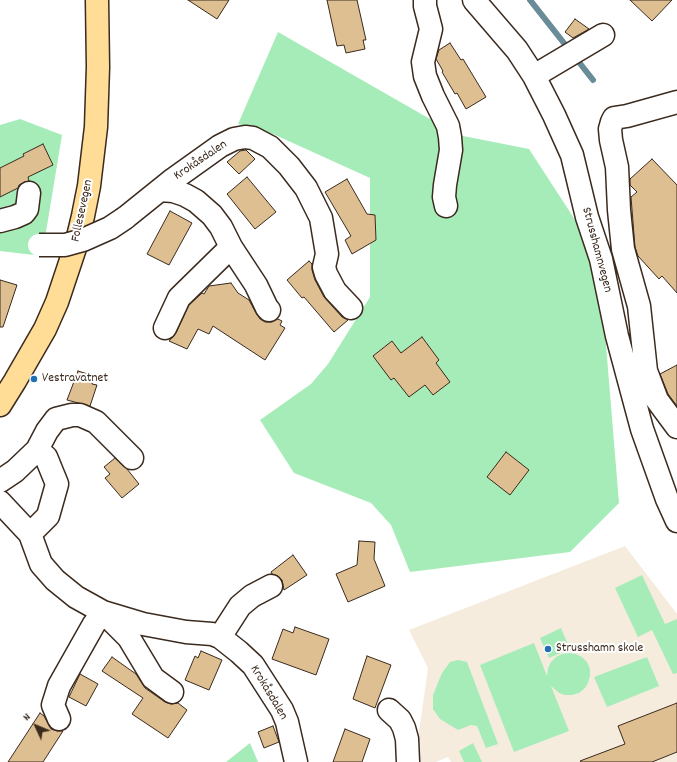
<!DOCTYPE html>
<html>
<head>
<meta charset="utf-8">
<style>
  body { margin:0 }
  #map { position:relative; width:677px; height:762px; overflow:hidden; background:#fff; font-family:Dekko,sans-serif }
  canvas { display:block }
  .north { position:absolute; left:16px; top:706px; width:40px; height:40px; -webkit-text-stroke:3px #fff; paint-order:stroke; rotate:314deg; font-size:11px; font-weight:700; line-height:16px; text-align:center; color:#3b2a1e }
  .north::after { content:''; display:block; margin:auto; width:14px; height:18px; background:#3b2a1e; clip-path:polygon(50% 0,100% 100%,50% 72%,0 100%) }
</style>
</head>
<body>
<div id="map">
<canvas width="677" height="762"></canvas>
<div class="north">N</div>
</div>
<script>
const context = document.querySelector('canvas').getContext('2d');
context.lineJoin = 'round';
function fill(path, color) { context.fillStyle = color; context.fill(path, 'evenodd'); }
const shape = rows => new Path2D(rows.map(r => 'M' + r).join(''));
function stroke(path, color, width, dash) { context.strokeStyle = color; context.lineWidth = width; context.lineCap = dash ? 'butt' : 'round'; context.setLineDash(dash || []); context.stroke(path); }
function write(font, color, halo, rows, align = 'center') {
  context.font = font + ' Dekko,sans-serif'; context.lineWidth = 4; context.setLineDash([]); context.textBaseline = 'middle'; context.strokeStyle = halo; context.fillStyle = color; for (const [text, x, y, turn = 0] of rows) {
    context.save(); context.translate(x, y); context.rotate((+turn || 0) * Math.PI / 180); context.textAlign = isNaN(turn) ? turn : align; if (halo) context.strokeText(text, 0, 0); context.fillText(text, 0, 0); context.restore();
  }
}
fill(shape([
  [625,546,677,614,677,762,451,762,448,757,436,762,418,762,418,739,428,668,409,630]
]), '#f5ecde');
fill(shape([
  [278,32,458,135,529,149,570,212,599,260,619,503,570,552,410,572,391,525,371,503,294,473,260,420,311,384,328,364,370,297,370,178,273,134,238,124],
  [20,119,62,135,42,256,0,251,0,125],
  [642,575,665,624,677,619,677,673,673,674,652,630,638,637,615,588],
  [561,628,570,649,549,658,540,638],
  [534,643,547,676,548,668,551,662,556,657,562,654,569,653,576,654,582,657,587,662,590,669,590,676,588,683,585,688,579,693,572,695,565,695,559,693,551,686,569,731,514,752,480,665],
  [647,657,659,686,607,707,594,677],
  [458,660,467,662,498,744,486,748,477,726,471,725,458,730,440,719,433,709,433,695,442,673,450,662],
  [250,743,258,762,226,762],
  [473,743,482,762,464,762,459,751]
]), '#a6ecb9');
stroke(shape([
  [530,0,593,80]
]), '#698c98', 6);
const building = shape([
  [188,0,229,0,217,19,188,0],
  [327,0,357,0,366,40,363,40,365,49,346,53,344,45,337,46,327,0],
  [630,0,672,0,652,21,630,0],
  [575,19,589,29,573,38,565,32,575,19],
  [450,43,461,60,463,59,486,97,466,109,457,93,455,94,442,72,443,71,436,59,439,50,450,43],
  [43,144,53,165,28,177,29,181,24,182,19,185,18,188,0,197,0,168,24,156,23,154,43,144],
  [246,150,255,159,239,174,227,162,240,151,246,150],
  [652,159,677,185,677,293,662,276,659,279,638,256,635,247,631,197,637,192,630,185,630,179,652,159],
  [247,177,276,212,255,229,227,194,247,177],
  [347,179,367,214,375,215,376,240,352,254,345,240,351,236,325,192,347,179],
  [170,211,192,223,169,265,147,254,170,211],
  [309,261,312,264,312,270,315,280,324,297,342,317,348,320,334,332,304,297,302,298,287,280,309,261],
  [0,280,17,285,3,327,0,327,0,280],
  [231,283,238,293,249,300,256,313,260,319,265,322,272,322,278,319,282,321,280,325,285,328,265,360,213,326,209,334,198,329,187,349,169,341,176,333,189,305,202,293,204,294,209,286,231,283],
  [422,337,439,360,436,363,450,382,433,395,425,385,409,397,394,378,391,380,373,356,392,341,401,353,422,337],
  [677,365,677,406,668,394,660,374,677,365],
  [78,371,94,376,92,384,97,385,90,406,67,400,78,371],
  [506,452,529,470,510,495,487,477,506,452],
  [115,458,127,469,139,484,122,498,105,478,110,474,104,467,115,458],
  [359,541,375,542,374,559,385,586,348,602,336,574,357,565,359,541],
  [293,555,307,575,284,590,282,580,278,576,272,574,271,572,293,555],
  [295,627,329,639,316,675,272,659,283,629,293,633,295,627],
  [201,651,222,660,209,690,185,680,195,656,198,658,201,651],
  [367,656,391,665,375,708,353,699,367,656],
  [112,657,136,674,145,688,165,702,171,704,178,703,187,710,168,738,132,714,143,698,102,671,112,657],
  [80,674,98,684,86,706,69,697,80,674],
  [677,703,677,752,652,762,581,762,580,761,625,744,618,726,677,703],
  [40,713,44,716,51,729,57,731,63,731,43,762,8,762,40,713],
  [273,726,279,742,264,748,258,732,273,726],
  [345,729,370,739,362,762,333,762,345,729]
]);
fill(building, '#debf91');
stroke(building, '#3b2a1e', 1);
const minor = shape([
  [425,0,425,6,431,29,423,62,425,76,433,96,448,126,450,137,451,150,445,185,444,197,446,206],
  [474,0,517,50,534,76,554,115,572,155,587,217,601,259,617,336,642,429,667,499,677,521],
  [534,76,603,35],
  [677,102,627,116,614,118,612,122,610,129,611,140,617,167,619,210,623,249,639,306,646,371,657,400,677,427],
  [160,190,173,191,185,195,196,201,212,215,221,227,231,247,256,285,267,308,269,310],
  [125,218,171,181,220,146,234,139,245,137,253,138,270,147,289,166,306,188,321,218,327,254,324,267,326,274,335,291,351,308],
  [0,221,15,217,24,213,27,209,29,193],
  [165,328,179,298,231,247],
  [0,481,15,471,37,450,47,431,56,419,72,415,80,415,96,422,132,458],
  [0,502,30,534,41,564,55,580,76,597,103,612,143,624,186,632,212,634,220,637,239,652,253,665,282,710,287,722,296,762],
  [30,534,48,516,57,484,46,457,37,450],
  [220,637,240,606,252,596,271,586],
  [389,710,400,720,404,728,407,739,408,762],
  [59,719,53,705,59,686,94,624,103,612,129,638,153,678,172,692]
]);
const major = shape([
  [0,405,15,381,45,329,57,302,76,245,83,216,89,186,96,127,98,67,97,0]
]);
stroke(minor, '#3b2a1e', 25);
stroke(major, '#3b2a1e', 25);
stroke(minor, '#fff', 22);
stroke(major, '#ffdd96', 22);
const minorBridge = shape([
  [39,245,65,245,83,240,110,228,125,218]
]);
stroke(minorBridge, '#3b2a1e', 25, []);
stroke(minorBridge, '#fff', 22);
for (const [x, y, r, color] of [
  [34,379,4,"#1f6fb2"],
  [548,649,4,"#1f6fb2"]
]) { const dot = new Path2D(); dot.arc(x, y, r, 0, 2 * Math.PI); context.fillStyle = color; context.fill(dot); stroke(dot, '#fff', 1.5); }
write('13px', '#3b2a1e', '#fff', [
  ["Krokåsdalen",201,161,-34],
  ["Follesevegen",83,211,-78],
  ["Strusshamnvegen",596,250,75],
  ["Krokåsdalen",268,693,59]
]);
write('13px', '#3b2a1e', '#fff', [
  ["Vestravatnet",42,379],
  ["Strusshamn skole",556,649]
], 'left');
</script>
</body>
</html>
